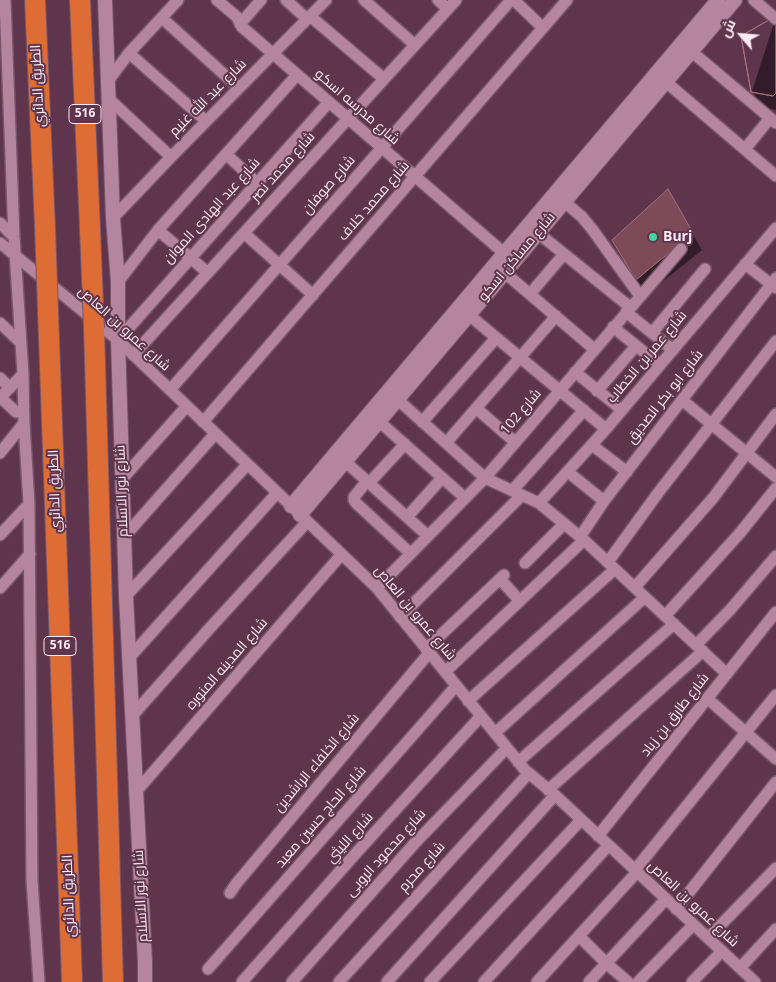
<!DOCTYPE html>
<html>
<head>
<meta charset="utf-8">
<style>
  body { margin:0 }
  #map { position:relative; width:776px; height:982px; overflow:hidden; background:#5f354e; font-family:"Open Sans",Cairo,sans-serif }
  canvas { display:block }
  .north { position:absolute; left:716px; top:10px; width:50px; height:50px; -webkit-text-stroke:4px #5f354e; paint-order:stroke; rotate:297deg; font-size:14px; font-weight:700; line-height:20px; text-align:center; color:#fcebf4 }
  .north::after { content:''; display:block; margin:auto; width:18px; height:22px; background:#fcebf4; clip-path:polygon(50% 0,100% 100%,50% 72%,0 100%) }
</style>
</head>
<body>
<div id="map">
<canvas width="776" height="982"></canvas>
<div class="north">ش</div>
</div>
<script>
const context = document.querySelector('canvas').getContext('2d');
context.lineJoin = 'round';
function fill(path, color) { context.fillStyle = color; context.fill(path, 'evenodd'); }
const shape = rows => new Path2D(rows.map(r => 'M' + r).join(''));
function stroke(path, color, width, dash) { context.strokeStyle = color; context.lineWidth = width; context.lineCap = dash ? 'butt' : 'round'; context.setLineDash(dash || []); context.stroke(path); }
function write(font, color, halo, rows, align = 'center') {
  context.font = font + ' "Open Sans",Cairo,sans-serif'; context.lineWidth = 4; context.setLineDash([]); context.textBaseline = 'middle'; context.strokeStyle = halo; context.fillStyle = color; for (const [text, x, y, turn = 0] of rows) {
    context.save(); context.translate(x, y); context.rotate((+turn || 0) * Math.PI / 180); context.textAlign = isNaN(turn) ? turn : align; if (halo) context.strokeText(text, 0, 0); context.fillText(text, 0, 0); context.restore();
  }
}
fill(shape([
  [776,17,776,110,762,107,752,91],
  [667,191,702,250,646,295,623,256]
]), '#0007');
const building = shape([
  [776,16,776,93,773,96,751,92,741,36,776,16],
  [776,16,776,93,773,96,751,92,741,36,776,16],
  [668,189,693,233,636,280,612,240,668,189]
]);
fill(building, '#7d4b57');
stroke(building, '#a6707c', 1);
const minor = shape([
  [5,0,14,237,23,374,24,423,29,504,32,881,39,982],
  [217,0,237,17,242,27,504,253],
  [286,0,307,19],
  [364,0,415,45],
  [438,0,448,9],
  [514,0,543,28],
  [754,0,776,19],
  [310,16,384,79],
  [162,18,239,88],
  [240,24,261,0],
  [685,46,776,123],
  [129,53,206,121],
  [659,76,776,176],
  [108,81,129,53,178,0],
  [108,98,171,157],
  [745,149,770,118],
  [226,154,257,183],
  [559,197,582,217,592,229,640,296],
  [113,218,171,157,326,0],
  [0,223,14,237],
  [158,230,208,273],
  [244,233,313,295],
  [538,233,630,307],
  [0,243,118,340,377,588,525,770,555,795,755,982],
  [745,264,776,288],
  [498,267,594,349],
  [118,282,158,230,297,75],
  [530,294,564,254],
  [626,312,673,350],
  [469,315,606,429],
  [0,323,21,343],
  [613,327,660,365],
  [652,333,705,269],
  [118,340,329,102],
  [133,355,456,0],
  [575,372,622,410],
  [0,378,10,388],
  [170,390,511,0],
  [597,391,636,346],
  [0,397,16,412],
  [0,398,23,374],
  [397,399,485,478,539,503,584,540,727,674],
  [682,400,776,477],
  [476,408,515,442],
  [373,416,465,498],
  [203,422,567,0],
  [422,422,496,338],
  [446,443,556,316],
  [592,445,627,472],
  [0,453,24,423],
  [339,456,428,536],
  [568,472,604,501],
  [122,479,187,406],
  [367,481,354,497,354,500,356,503,410,553],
  [369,483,405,444],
  [512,491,584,410],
  [539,503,606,429,776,228],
  [407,517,442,478],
  [0,535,29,504],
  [124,537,215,434],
  [580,537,604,501,776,278],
  [608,562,658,493,776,341],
  [525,563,564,524],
  [500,579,520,601],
  [635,587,713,498,776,414],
  [0,588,30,554],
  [377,588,485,478,681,249],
  [126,596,247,465],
  [665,616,740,533,776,488],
  [400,617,522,495],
  [696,645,730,610,776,556],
  [426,649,504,575],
  [129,658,277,493],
  [445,672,584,540],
  [708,699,776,759],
  [468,701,615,569],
  [132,716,209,629,307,522],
  [495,733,645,597],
  [518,762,674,624],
  [548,790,703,651],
  [135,793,341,555],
  [598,836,776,612],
  [635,870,776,695],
  [230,893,236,884,429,653],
  [676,909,776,782],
  [579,936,606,963,628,982],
  [708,938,776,868],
  [740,968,776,929],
  [208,969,456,686],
  [242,982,357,852,481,716],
  [292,982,414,844,507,748],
  [339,982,529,773],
  [387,982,555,795],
  [430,982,581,820],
  [484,982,608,846],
  [537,982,637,872],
  [589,982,666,899],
  [638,982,693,925],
  [692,982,722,951]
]);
const tertiary = shape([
  [105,0,113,218,118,282,118,340,126,596,145,962,145,982],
  [291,506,718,0],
  [300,515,735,0]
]);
const motorway = shape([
  [35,0,45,227],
  [80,0,90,229],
  [48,311,72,982],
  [94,328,113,982]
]);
stroke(minor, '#775569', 14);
stroke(tertiary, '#775569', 16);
stroke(motorway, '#775569', 22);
stroke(minor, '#b5849f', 11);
stroke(tertiary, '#b5849f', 14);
stroke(motorway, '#de6d35', 20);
const motorwayBridge = shape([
  [45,227,48,311],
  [90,229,94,328]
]);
stroke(motorwayBridge, '#775569', 22, []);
stroke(motorwayBridge, '#de6d35', 20);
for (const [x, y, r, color] of [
  [653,237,5,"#43d4a0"]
]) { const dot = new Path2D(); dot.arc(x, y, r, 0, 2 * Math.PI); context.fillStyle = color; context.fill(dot); stroke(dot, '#5f354e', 2); }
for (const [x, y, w] of [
  [85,114,32],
  [60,646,32]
]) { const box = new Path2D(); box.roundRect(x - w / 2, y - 9.5, w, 19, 4); context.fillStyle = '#5f354e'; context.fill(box); stroke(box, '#fcebf4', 1); }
write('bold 12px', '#fcebf4', null, [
  ["516",85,114],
  ["516",60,646]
]);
write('14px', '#fcebf4', '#5f354e', [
  ["الطريق الدائري",38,86,-93],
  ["شارع عبد الله غنيم",208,98,-45],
  ["شارع مدرسه اسكو",357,107,41],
  ["شارع محمد نصر",283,167,-48],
  ["شارع صوفان",329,185,-49],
  ["شارع محمد خلاف",374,201,-49],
  ["شارع عبد الهادى الموان",212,211,-48],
  ["شارع مساكن اسكو",517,257,-50],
  ["شارع عمرو بن العاص",124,329,42],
  ["شارع عمر بن الخطاب",647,357,-50],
  ["شارع ابو بكر الصديق",665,397,-52],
  ["شارع 102",521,412,-50],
  ["الطريق الدائري",55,491,-92],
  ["شارع نور الاسلام",122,491,-92],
  ["شارع عمرو بن العاص",415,613,50],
  ["شارع المدينه المنوره",227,664,-49],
  ["شارع طارق بن زياد",675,715,-52],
  ["شارع الخلفاء الراشدين",317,763,-50],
  ["شارع الحاج حسين معبد",321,817,-49],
  ["شارع الليثي",350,838,-48],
  ["شارع محمود الروبى",386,853,-48],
  ["شارع محرم",422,867,-48],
  ["الطريق الدائري",69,896,-92],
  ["شارع نور الاسلام",141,896,-93],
  ["شارع عمرو بن العاص",693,904,43]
]);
write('bold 14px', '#fcebf4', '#5f354e', [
  ["Burj",663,237]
], 'left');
</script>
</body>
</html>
